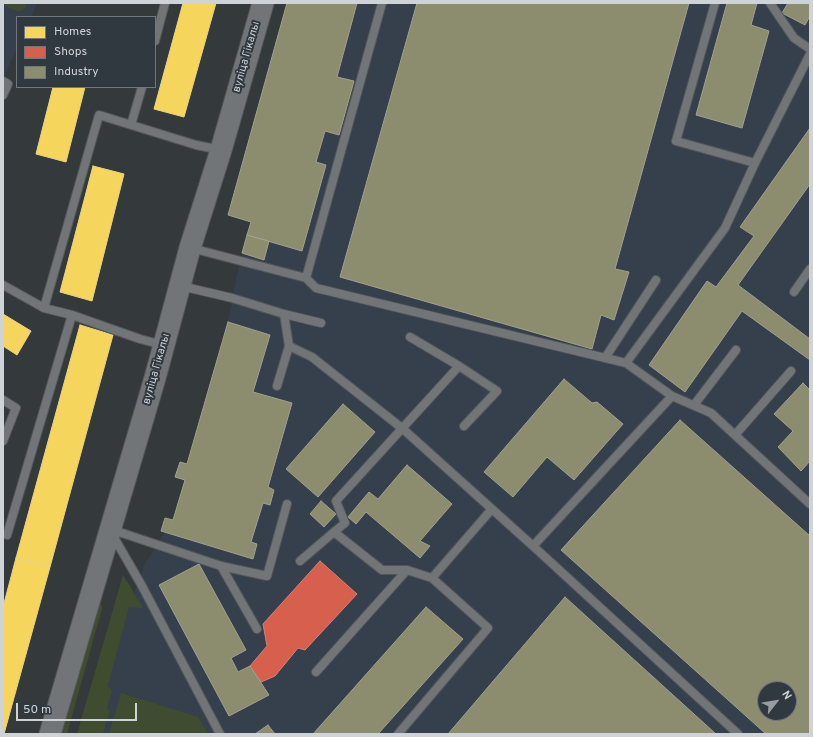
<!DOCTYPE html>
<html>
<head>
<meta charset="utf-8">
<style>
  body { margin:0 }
  #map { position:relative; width:813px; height:737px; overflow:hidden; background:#34393c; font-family:Overpass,sans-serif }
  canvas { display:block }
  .frame { position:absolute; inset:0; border:4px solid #ced3d8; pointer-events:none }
  .legend { position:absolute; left:16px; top:16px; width:140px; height:72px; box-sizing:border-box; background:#313940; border:1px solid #70777d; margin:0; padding:5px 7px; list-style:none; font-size:12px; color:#ced3d8 }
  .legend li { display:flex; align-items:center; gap:8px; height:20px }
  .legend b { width:20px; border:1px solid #70777d }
  .north { position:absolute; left:757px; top:681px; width:40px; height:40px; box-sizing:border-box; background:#313940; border:1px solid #70777d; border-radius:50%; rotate:59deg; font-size:11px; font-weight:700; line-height:16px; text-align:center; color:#ced3d8 }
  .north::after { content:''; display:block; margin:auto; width:14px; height:18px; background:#989da1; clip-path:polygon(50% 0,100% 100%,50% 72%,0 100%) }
  .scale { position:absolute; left:16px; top:703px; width:121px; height:18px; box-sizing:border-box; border:2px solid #ced3d8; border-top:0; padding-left:5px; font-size:12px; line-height:14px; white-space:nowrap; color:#ced3d8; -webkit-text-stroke:3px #313940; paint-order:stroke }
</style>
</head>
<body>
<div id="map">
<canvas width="813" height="737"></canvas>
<div class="frame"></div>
<ul class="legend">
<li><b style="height:11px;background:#f6d55c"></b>Homes</li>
<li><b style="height:11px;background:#d6604d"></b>Shops</li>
<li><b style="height:11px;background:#8c8c6e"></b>Industry</li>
</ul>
<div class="north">N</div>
<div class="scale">50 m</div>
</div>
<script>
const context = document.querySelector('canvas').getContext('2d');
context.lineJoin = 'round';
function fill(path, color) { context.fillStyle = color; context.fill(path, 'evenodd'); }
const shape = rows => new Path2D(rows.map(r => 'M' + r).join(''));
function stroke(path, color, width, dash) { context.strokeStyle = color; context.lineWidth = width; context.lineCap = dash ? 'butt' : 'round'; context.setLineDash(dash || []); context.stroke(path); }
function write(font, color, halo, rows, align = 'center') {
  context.font = font + ' Overpass,sans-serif'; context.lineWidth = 4; context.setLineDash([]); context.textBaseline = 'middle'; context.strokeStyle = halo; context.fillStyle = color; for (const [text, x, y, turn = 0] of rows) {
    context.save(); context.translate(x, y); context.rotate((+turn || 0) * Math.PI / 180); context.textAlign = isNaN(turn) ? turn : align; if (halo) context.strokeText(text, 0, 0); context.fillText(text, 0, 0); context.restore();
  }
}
fill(shape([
  [3,3,37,3,31,17,17,17,17,48,3,79],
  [287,3,810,3,810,734,103,734,110,711,107,710,112,691,108,686,129,607,146,562,173,520,228,322,236,279,251,222,228,215],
  [765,689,789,689,789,713,765,713]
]), '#36404c');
fill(shape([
  [3,3,27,3,25,8,21,11,17,11,3,5],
  [123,575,143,608,129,607,108,686,112,691,107,709,110,711,103,734,77,734],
  [100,598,102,609,67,734,58,734],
  [121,693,198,717,208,734,109,734]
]), '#404c30');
const homes = shape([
  [183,3,216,3,184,117,154,109,183,3],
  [53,87,85,87,66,162,36,154,53,87],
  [93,166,124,174,92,301,60,292,93,166],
  [3,314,31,331,17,355,3,346,3,314],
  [80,325,113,335,50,567,16,558,80,325],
  [16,558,50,567,4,734,3,734,3,607,16,558]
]);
fill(homes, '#f6d55c');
stroke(homes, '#ead481', 1);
const shops = shape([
  [320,561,357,594,305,650,298,648,275,676,261,682,250,666,267,646,263,624,320,561]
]);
fill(shops, '#d6604d');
stroke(shops, '#d48277', 1);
const industry = shape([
  [287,3,357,3,337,77,354,81,339,135,325,131,316,162,326,165,302,251,247,235,251,222,228,215,287,3],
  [417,3,689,3,615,269,629,272,614,320,601,315,592,349,340,277,417,3],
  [727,3,757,3,751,25,769,31,742,128,696,115,727,3],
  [788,3,810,3,810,16,805,25,782,13,788,3],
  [810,128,810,184,738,285,810,339,810,360,742,311,685,392,649,365,707,281,716,287,754,236,740,227,810,128],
  [247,235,269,241,264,260,242,253,247,235],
  [228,322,270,335,253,392,292,403,268,487,274,490,270,505,263,503,251,542,257,544,253,559,161,531,165,518,173,520,185,480,175,477,180,462,187,464,228,322],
  [564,379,592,403,597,402,623,424,574,480,547,457,513,497,484,472,564,379],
  [803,383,810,390,810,461,801,471,778,447,793,431,774,414,803,383],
  [343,404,375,432,318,497,286,469,343,404],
  [680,420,810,536,810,734,766,734,561,550,680,420],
  [765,689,789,689,789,713,765,713,765,689],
  [407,465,452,504,420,541,430,546,420,558,366,512,356,524,348,517,369,492,378,499,407,465],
  [321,501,336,514,324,527,310,514,321,501],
  [199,564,246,650,231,658,238,672,250,666,269,695,229,716,159,585,199,564],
  [565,597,716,734,448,734,565,597],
  [426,607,463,639,378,734,313,734,426,607],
  [268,725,275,734,255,734,268,725]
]);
fill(industry, '#8c8c6e');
stroke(industry, '#a0a18e', 1);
const service = shape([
  [715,3,676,141,755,163,810,54],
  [770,3,794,38,810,49],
  [155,41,165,3],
  [3,81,8,84,3,95],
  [131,125,142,87],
  [191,248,306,278,382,3],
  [306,278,316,288,626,363,725,228,755,163],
  [3,285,44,308],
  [181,286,232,298,284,314,321,323],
  [794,292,810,269],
  [284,314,289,346,312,357,403,429,533,546,738,734],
  [163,345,140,339,72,315,44,308,99,115,196,145,221,150],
  [605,358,656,280],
  [626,363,672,396],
  [459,366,497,391,464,426],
  [277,386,289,346],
  [3,400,16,408,3,441],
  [694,405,736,350],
  [735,435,791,371],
  [110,529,221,566,267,576,287,504],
  [112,534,142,586,220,734],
  [7,535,72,315],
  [533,546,672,396,711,413,810,504],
  [300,561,334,532],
  [221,566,257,629],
  [407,570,382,570,334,532,345,523,336,501,459,366,410,337],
  [316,672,407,570,432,578],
  [398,734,488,628,432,578,491,510]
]);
const tertiary = shape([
  [50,734,155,378,190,248,221,150,263,3]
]);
stroke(service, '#53575a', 10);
stroke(tertiary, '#53575a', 23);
stroke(service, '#727578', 8);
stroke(tertiary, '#727578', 21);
write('11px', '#ced3d8', '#313940', [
  ["вуліца Гікалы",247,57,-74],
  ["вуліца Гікалы",157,369,-74]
]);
</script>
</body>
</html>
